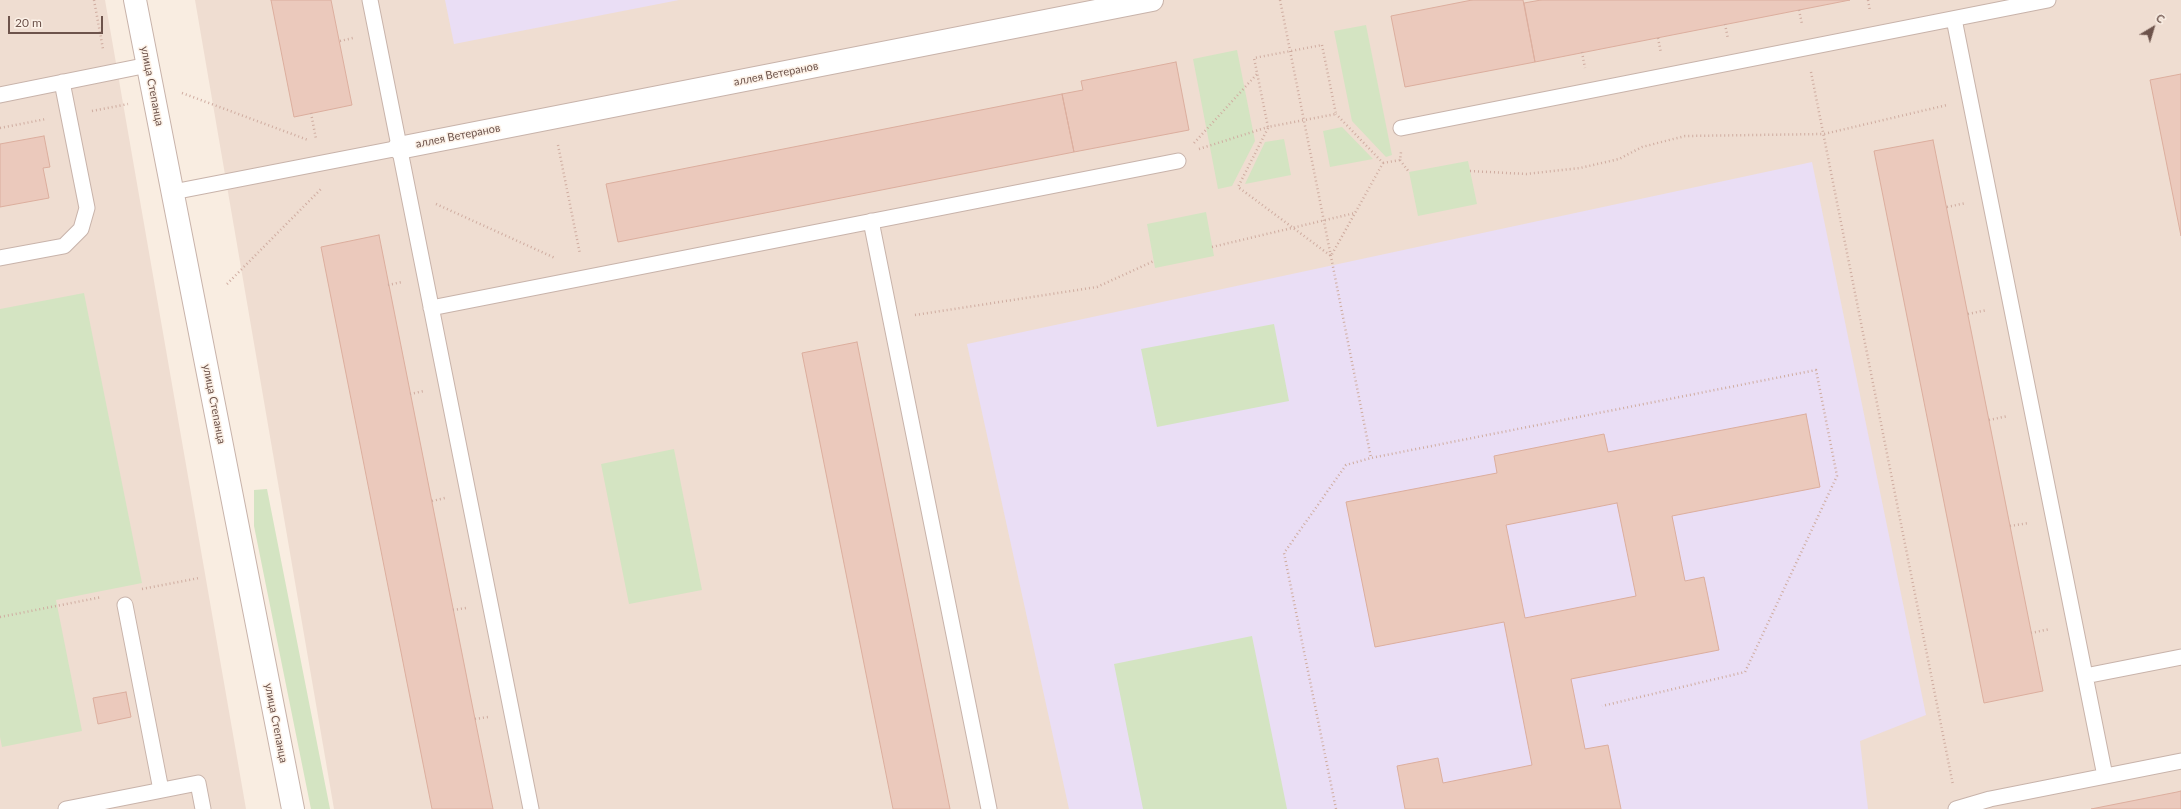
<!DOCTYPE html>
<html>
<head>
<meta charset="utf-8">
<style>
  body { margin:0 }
  #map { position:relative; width:2181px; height:809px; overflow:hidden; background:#f9ede1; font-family:Lato,sans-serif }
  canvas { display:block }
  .north { position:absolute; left:2133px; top:8px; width:40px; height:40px; -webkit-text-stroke:3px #fcf1e7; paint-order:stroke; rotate:38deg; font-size:11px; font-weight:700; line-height:16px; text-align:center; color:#6d534b }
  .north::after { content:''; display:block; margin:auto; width:14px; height:18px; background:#6d534b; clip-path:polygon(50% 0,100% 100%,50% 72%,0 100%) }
  .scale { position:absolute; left:8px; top:16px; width:95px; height:18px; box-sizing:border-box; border:2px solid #6d534b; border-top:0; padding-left:5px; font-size:12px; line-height:14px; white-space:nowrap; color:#6d534b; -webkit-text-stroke:3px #fcf1e7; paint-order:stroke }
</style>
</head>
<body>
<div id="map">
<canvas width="2181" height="809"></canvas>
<div class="north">С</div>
<div class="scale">20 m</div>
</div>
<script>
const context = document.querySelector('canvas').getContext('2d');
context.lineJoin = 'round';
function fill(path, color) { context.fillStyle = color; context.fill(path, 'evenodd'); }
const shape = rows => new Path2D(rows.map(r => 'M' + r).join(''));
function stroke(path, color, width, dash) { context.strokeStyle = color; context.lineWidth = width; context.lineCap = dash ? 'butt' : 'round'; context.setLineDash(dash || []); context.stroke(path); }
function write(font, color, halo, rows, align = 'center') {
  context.font = font + ' Lato,sans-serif'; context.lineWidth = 3; context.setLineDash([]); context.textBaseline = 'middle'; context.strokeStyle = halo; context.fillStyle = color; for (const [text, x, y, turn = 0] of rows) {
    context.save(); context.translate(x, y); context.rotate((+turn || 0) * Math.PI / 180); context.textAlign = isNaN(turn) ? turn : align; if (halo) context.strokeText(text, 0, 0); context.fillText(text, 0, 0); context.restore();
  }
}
fill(shape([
  [0,0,105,0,246,809,0,809],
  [195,0,2181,0,2181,809,334,809]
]), '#efddd1');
fill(shape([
  [445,0,679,0,454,44],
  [1812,162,1926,715,1860,741,1868,809,1069,809,967,344]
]), '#eadef5');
fill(shape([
  [1366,25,1392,155,1386,157,1352,121,1334,31],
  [1237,50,1255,141,1232,186,1218,189,1193,59],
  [1342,127,1373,159,1330,167,1323,131],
  [1284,139,1291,175,1245,184,1265,142],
  [1468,161,1477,204,1418,216,1409,172],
  [1206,212,1214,256,1155,268,1147,224],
  [84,293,142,583,56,600,82,731,2,747,0,737,0,309],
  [1274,324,1289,401,1157,427,1141,349],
  [674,449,702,590,629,604,601,464],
  [267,489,330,809,311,809,254,526,254,490],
  [1252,636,1287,809,1143,809,1114,664]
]), '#d4e4c2');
const building = shape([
  [271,0,331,0,352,105,294,117,271,0],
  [1472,0,1523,0,1535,62,1405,87,1391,16,1472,0],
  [1541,0,1850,0,1535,62,1524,3,1541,0],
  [1176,62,1189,130,1074,152,1062,94,1083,90,1081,81,1176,62],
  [2181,74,2181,236,2150,80,2181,74],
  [1062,94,1074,152,618,242,606,184,1062,94],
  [44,136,50,167,43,168,49,198,0,207,0,144,44,136],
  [1933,140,2043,691,1984,703,1874,151,1933,140],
  [379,235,475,719,493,809,432,809,321,247,379,235],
  [857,342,911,613,950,809,893,809,802,353,857,342],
  [1806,414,1820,487,1672,516,1685,581,1704,577,1719,650,1571,679,1585,749,1608,745,1621,809,1405,809,1397,766,1438,758,1443,783,1532,765,1504,622,1375,647,1346,502,1497,473,1494,456,1604,434,1608,452,1806,414],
  [1617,503,1636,596,1525,618,1506,525,1617,503],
  [126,692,131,717,98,724,93,698,126,692],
  [2181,791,2181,809,2091,809,2177,792,2181,791]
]);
fill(building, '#ebc9bc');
stroke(building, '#dcae9e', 1);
const service = shape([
  [370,0,531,809],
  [1954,19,2105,776],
  [0,95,148,65],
  [1401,128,2048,0],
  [173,192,399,148],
  [871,221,989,809],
  [0,258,64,246,81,229,87,208,62,82],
  [431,308,1178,161],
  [125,605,161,790],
  [2085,676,2181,657],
  [66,809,198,783,203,809],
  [1956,809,1990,799,2181,761]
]);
const pedestrian = shape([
  [399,148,1152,0]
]);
const tertiary = shape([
  [135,0,293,809]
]);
stroke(service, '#c8b3aa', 17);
stroke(pedestrian, '#c8b3aa', 24);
stroke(tertiary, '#c8b3aa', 24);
stroke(shape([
  [94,0,103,49],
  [1280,0,1371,458,1816,370,1837,476,1745,672,1602,706],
  [1868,0,1870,11],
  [1799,10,1802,24],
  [1725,24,1728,39],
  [1658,38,1661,53],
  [340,41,353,38],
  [1322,45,1336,114,1268,127,1254,58,1322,45],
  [1582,52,1585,68],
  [1811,72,1953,785],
  [182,93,308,140],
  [92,111,128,104],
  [311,113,316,139],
  [0,128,46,119],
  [1268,128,1238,187,1331,256,1383,163,1336,114],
  [1194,143,1257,74],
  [558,145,580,254],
  [1199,149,1268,127],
  [1400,160,1409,172],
  [1383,163,1400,160,1401,152],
  [1470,171,1526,174,1580,168,1619,159,1642,147,1685,136,1824,134,1947,105],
  [436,204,555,258],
  [1947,207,1966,203],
  [1212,247,1355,213],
  [227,284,321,189],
  [388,285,402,282],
  [1968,314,1987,310],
  [915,315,1097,287,1154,261],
  [410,394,424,391],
  [1989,420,2008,416],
  [432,501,445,498],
  [2010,526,2029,523],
  [142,589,199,578],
  [453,610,466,608],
  [0,617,102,597],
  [2031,633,2050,629],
  [475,719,488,717],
  [1336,809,1284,553,1346,465,1371,458]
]), '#cfaca0', 2.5, [1, 3]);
stroke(service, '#fff', 15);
stroke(pedestrian, '#fff', 22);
stroke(tertiary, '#fff', 22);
write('11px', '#6d534b', '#fcf1e7', [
  ["аллея Ветеранов",776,74,-11],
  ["улица Степанца",152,86,79],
  ["аллея Ветеранов",458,136,-11],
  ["улица Степанца",214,404,79],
  ["улица Степанца",276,723,79]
]);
</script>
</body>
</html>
